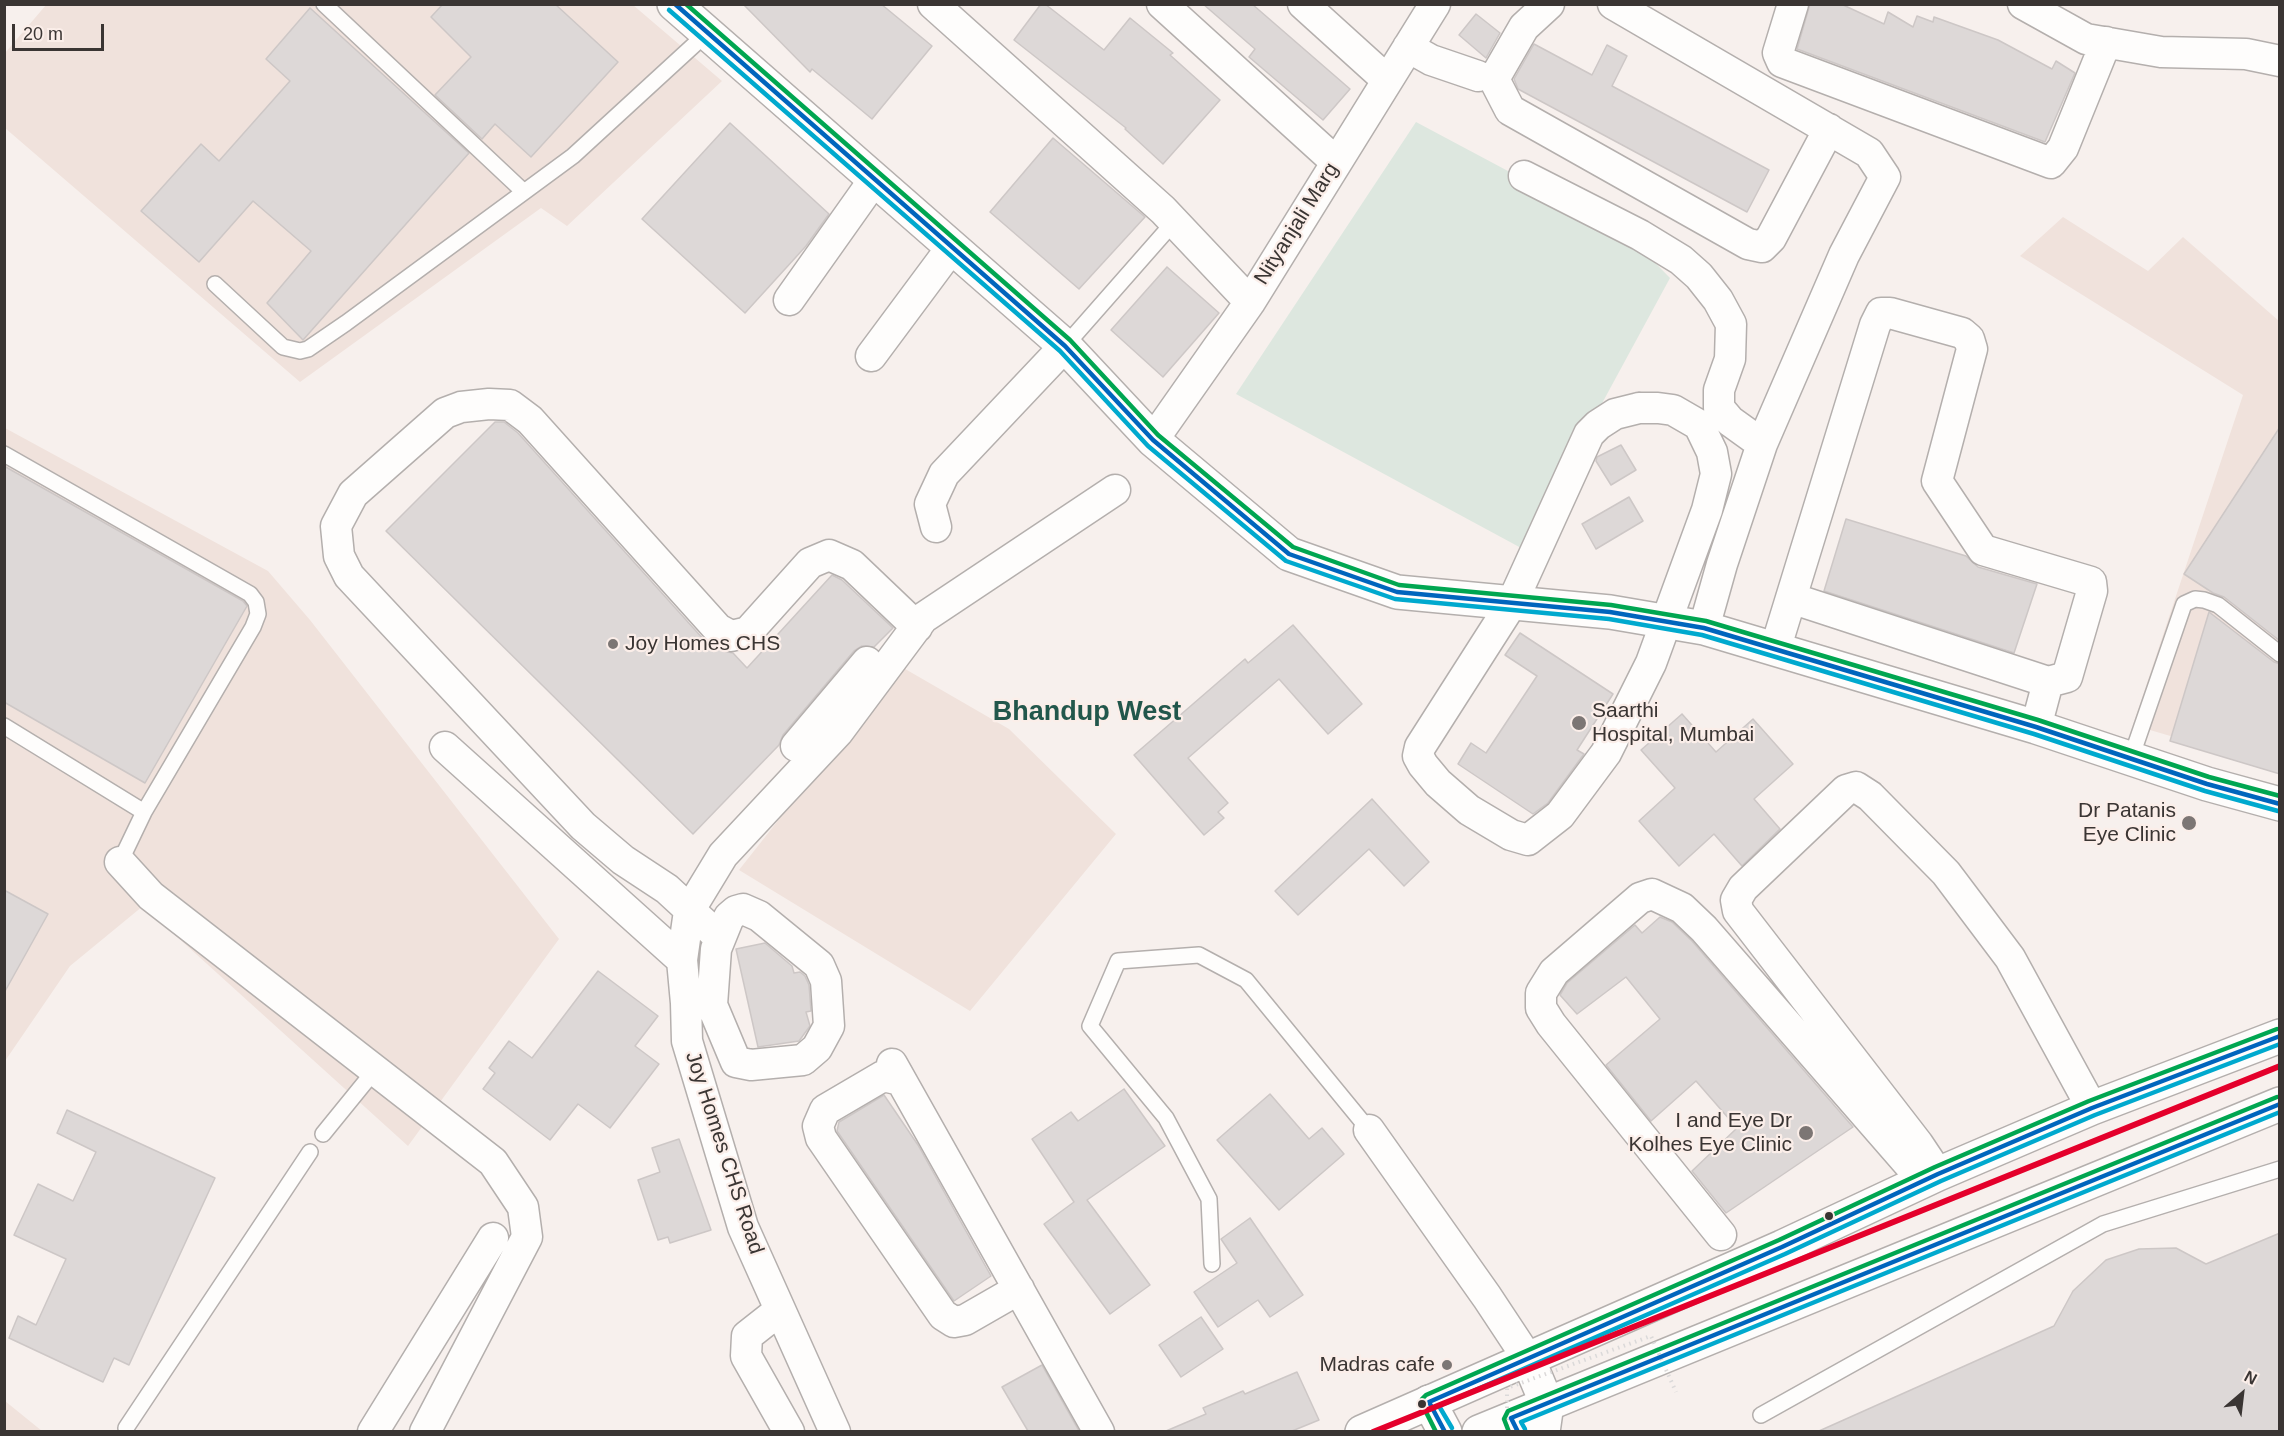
<!DOCTYPE html>
<html>
<head>
<meta charset="utf-8">
<style>
  body { margin:0 }
  #map { position:relative; width:2284px; height:1436px; overflow:hidden; background:#f7f0ed; font-family:Arial,sans-serif }
  canvas { display:block }
  .frame { position:absolute; inset:0; border:6px solid #3a3533; pointer-events:none }
  .north { position:absolute; left:2212px; top:1364px; width:60px; height:60px; -webkit-text-stroke:4px #fbeee9; paint-order:stroke; rotate:28deg; font-size:16px; font-weight:700; line-height:24px; text-align:center; color:#3a3533 }
  .north::after { content:''; display:block; margin:auto; width:21px; height:27px; background:#3a3533; clip-path:polygon(50% 0,100% 100%,50% 72%,0 100%) }
  .scale { position:absolute; left:12px; top:24px; width:92px; height:27px; box-sizing:border-box; border:3px solid #3a3533; border-top:0; padding-left:8px; font-size:18px; line-height:21px; white-space:nowrap; color:#3a3533; -webkit-text-stroke:4px #fbeee9; paint-order:stroke }
</style>
</head>
<body>
<div id="map">
<canvas width="2284" height="1436"></canvas>
<div class="frame"></div>
<div class="north">N</div>
<div class="scale">20 m</div>
</div>
<script>
const context = document.querySelector('canvas').getContext('2d');
context.lineJoin = 'round';
function fill(path, color) { context.fillStyle = color; context.fill(path, 'evenodd'); }
const shape = rows => new Path2D(rows.map(r => 'M' + r).join(''));
function stroke(path, color, width, dash) { context.strokeStyle = color; context.lineWidth = width; context.lineCap = dash ? 'butt' : 'round'; context.setLineDash(dash || []); context.stroke(path); }
function write(font, color, halo, rows, align = 'center') {
  context.font = font + ' Arial,sans-serif'; context.lineWidth = 4.5; context.setLineDash([]); context.textBaseline = 'middle'; context.strokeStyle = halo; context.fillStyle = color; for (const [text, x, y, turn = 0] of rows) {
    context.save(); context.translate(x, y); context.rotate((+turn || 0) * Math.PI / 180); context.textAlign = isNaN(turn) ? turn : align; if (halo) context.strokeText(text, 0, 0); context.fillText(text, 0, 0); context.restore();
  }
}
fill(shape([
  [46,5,633,5,722,81,567,226,541,208,300,382,5,128,5,53],
  [2063,217,2148,271,2183,237,2279,321,2279,768,2133,725,2243,395,2020,256],
  [5,428,268,571,310,620,559,939,408,1146,143,906,70,966,5,1061],
  [900,666,1009,729,1116,834,970,1011,739,870],
  [5,1401,42,1431,5,1431]
]), '#f0e2dc');
fill(shape([
  [1416,122,1628,235,1670,278,1523,549,1236,394]
]), '#dde7df');
const building = shape([
  [443,4,555,4,618,62,531,157,495,124,482,139,435,95,471,57,431,17,443,4],
  [743,4,881,4,932,46,872,119,812,69,810,72,743,4],
  [1041,4,1045,4,1104,50,1130,18,1173,53,1170,55,1220,100,1163,164,1125,129,1126,128,1014,40,1041,4],
  [1203,4,1252,4,1350,89,1323,120,1249,57,1255,49,1203,4],
  [1810,4,1841,4,1884,24,1888,12,1913,27,1917,16,1933,22,1934,17,1998,40,2052,69,2056,61,2075,73,2045,142,1797,49,1810,4],
  [310,8,469,153,303,340,267,303,311,251,253,201,199,262,141,211,201,144,219,161,290,81,266,59,310,8],
  [1476,14,1500,33,1486,58,1459,35,1476,14],
  [1534,44,1592,75,1607,45,1627,56,1612,86,1769,170,1747,212,1518,89,1514,79,1534,44],
  [730,123,829,214,806,246,745,313,642,219,730,123],
  [1053,138,1145,217,1079,289,990,212,1053,138],
  [1167,267,1219,313,1163,377,1111,330,1167,267],
  [495,422,504,422,518,433,705,641,723,651,733,653,747,668,832,575,842,580,893,628,874,647,862,646,854,651,783,735,779,745,693,834,386,531,495,422],
  [2280,427,2280,641,2224,597,2213,593,2184,574,2280,427],
  [1621,445,1636,470,1611,485,1596,461,1597,457,1621,445],
  [4,466,243,601,247,606,145,783,4,702,4,466],
  [1629,497,1643,521,1596,549,1582,524,1629,497],
  [1846,519,1966,556,1978,567,2037,584,2014,653,1824,591,1846,519],
  [2209,612,2274,662,2280,664,2280,774,2170,741,2209,612],
  [1293,625,1362,704,1328,734,1279,679,1188,758,1228,803,1218,812,1224,818,1204,835,1134,755,1245,659,1248,663,1293,625],
  [1520,633,1613,694,1577,750,1584,754,1548,803,1533,814,1458,764,1471,743,1486,753,1537,676,1505,655,1520,633],
  [1682,714,1716,752,1753,719,1793,764,1754,799,1780,829,1742,866,1714,834,1679,866,1639,821,1675,788,1641,750,1682,714],
  [1372,799,1429,862,1404,886,1369,849,1298,915,1275,891,1372,799],
  [4,890,48,914,4,993,4,890],
  [1660,917,1672,922,1692,941,1853,1127,1726,1213,1692,1171,1737,1128,1696,1081,1651,1121,1606,1065,1660,1019,1626,977,1577,1014,1560,995,1567,983,1635,925,1642,933,1660,917],
  [765,943,792,966,794,973,800,972,805,976,809,985,811,1011,806,1012,810,1026,799,1041,758,1047,736,949,765,943],
  [598,971,658,1016,635,1046,659,1064,610,1128,578,1104,550,1140,483,1089,495,1073,489,1068,509,1041,532,1058,598,971],
  [1124,1089,1165,1146,1087,1200,1150,1285,1110,1314,1044,1224,1074,1202,1032,1139,1071,1112,1078,1121,1124,1089],
  [1270,1094,1309,1139,1322,1128,1344,1154,1279,1210,1217,1140,1270,1094],
  [884,1095,918,1145,991,1276,954,1301,837,1131,839,1122,884,1095],
  [67,1110,215,1178,129,1365,114,1358,103,1382,9,1338,18,1316,36,1325,66,1259,14,1235,38,1184,73,1201,96,1152,57,1133,67,1110],
  [679,1139,711,1230,670,1243,668,1237,658,1240,638,1180,660,1172,652,1148,679,1139],
  [1250,1218,1303,1295,1270,1317,1258,1300,1218,1327,1194,1292,1237,1263,1221,1239,1250,1218],
  [2280,1233,2280,1431,1819,1431,2054,1326,2073,1291,2106,1260,2139,1249,2176,1248,2206,1264,2280,1233],
  [1201,1317,1223,1349,1181,1377,1159,1345,1201,1317],
  [1042,1365,1079,1431,1028,1431,1002,1387,1042,1365],
  [1297,1372,1319,1420,1292,1431,1166,1431,1206,1414,1203,1408,1243,1391,1245,1394,1297,1372]
]);
fill(building, '#ddd8d7');
stroke(building, '#cdc7c6', 1.5);
const service = shape([
  [324,4,524,192],
  [215,284,283,347,300,351,308,349,346,323,573,156,706,34],
  [1065,346,1174,222],
  [4,454,250,594,256,602,258,614,253,627,144,812,120,862],
  [4,726,144,812],
  [2131,758,2184,604,2195,599,2204,600,2218,605,2280,654],
  [323,1134,375,1070],
  [1212,1264,1209,1199,1166,1118,1090,1026,1118,961,1199,955,1246,980,1369,1130],
  [1761,1415,2103,1224,2280,1169],
  [126,1428,310,1152]
]);
const minor = shape([
  [933,4,1163,210,1250,302],
  [1162,4,1336,162],
  [1303,4,1387,80],
  [1549,4,1524,27,1494,79,1510,110,1748,244,1762,247,1771,238,1829,129],
  [1613,4,1869,153,1885,177,1844,255,1762,444,1722,564,1704,628],
  [1793,4,1778,53,1782,62,2051,163,2063,148,2106,42],
  [2023,4,2086,39,2161,52,2246,54,2280,61],
  [1408,47,1431,60,1478,76],
  [1524,176,1640,235,1681,260,1699,276,1718,300,1731,324,1730,359,1719,390,1719,408,1730,421,1762,444],
  [789,300,874,180],
  [871,356,952,247],
  [1639,408,1658,408,1673,410,1699,425,1712,452,1716,474,1707,510,1651,663,1606,753,1560,815,1528,840,1511,835,1469,810,1438,783,1423,765,1418,756,1420,747,1512,603,1589,434,1598,425,1615,414,1639,408],
  [1153,440,1250,302,1435,4],
  [936,527,930,504,944,474,1065,346],
  [1791,598,2048,682],
  [1775,650,1875,325,1881,313,1890,313,1962,333,1969,339,1972,349,1937,481,1983,550,2091,582,2092,591,2067,677,2048,682,2036,727],
  [796,746,867,662],
  [445,747,682,960],
  [120,862,151,896,493,1162,523,1207,527,1237,425,1432],
  [720,938,667,889,623,860,583,826,349,576,339,556,336,526,353,494,445,413,461,407,489,404,510,405,530,420,718,629,731,636,748,632,810,563,829,555,852,565,917,627],
  [686,1003,712,1005,736,1062,751,1065,803,1060,817,1048,829,1026,826,981,819,965,759,916,743,909,736,911,729,917,716,949,712,1005],
  [892,1064,1099,1432],
  [901,1080,883,1076,825,1110,818,1126,821,1138,943,1315,954,1322,965,1320,1019,1289],
  [1369,1130,1487,1297,1528,1359],
  [1938,1174,1918,1144,1738,911,1736,900,1743,888,1846,790,1856,787,1870,796,1946,873,2010,958,2092,1108],
  [1721,1235,1551,1024,1541,1008,1541,993,1554,972,1640,898,1652,894,1682,908,1704,929,1913,1169],
  [780,1310,747,1336,746,1356,789,1432],
  [373,1432,493,1238],
  [835,1432,743,1227,687,1041,686,1003,682,960,689,911,723,855,838,732,923,618,1115,490]
]);
const tertiary = shape([
  [674,4,1065,346,1153,440,1289,554,1397,592,1610,612,1704,628,2036,727,2207,784,2280,804],
  [1528,1359,1547,1404,1543,1432],
  [1429,1402,1445,1432]
]);
const primary = shape([
  [1362,1432,1782,1247,1938,1174,2092,1108,2280,1036],
  [1479,1432,2280,1104]
]);
stroke(service, '#b4afad', 18);
stroke(minor, '#b4afad', 33);
stroke(tertiary, '#b4afad', 36);
stroke(primary, '#b4afad', 36);
stroke(service, '#fefdfc', 15);
stroke(minor, '#fefdfc', 30);
stroke(tertiary, '#fefdfc', 33);
stroke(primary, '#fefdfc', 33);
stroke(shape([
  [1507,1432,1507,1388,1651,1336,1676,1392]
]), '#dbd9d9', 4, [1.5, 4.5]);
stroke(shape([
  [675,4,1065,346,1153,440,1289,554,1397,592,1610,612,1704,628,2036,727,2207,784,2280,804],
  [1445,1432,1429,1402,1782,1247,1938,1174,2092,1108,2280,1036],
  [1518,1432,1511,1418,2280,1104]
]), '#0065bd', 4.5);
stroke(shape([
  [669,10,1060,351,1148,446,1286,561,1395,599,1609,619,1702,635,2034,734,2205,791,2278,811],
  [1452,1428,1439,1406,1785,1254,1941,1181,2095,1115,2280,1044],
  [1525,1429,1521,1422,2280,1112]
]), '#00a9ce', 4.5);
stroke(shape([
  [686,4,1070,340,1158,435,1293,547,1399,585,1611,605,1706,621,2038,720,2209,777,2280,796],
  [1436,1432,1422,1404,1422,1399,1426,1395,1779,1240,1935,1167,2089,1101,2277,1029],
  [1509,1432,1504,1419,1508,1411,2277,1097]
]), '#00a651', 4.5);
stroke(shape([
  [1373,1432,2280,1066]
]), '#e4002b', 6);
for (const [x, y, r, color] of [
  [613,644,6,"#7c7674"],
  [1579,723,8,"#7c7674"],
  [2189,823,8,"#7c7674"],
  [1806,1133,8,"#7c7674"],
  [1829,1216,5,"#3a3533"],
  [1447,1365,6,"#7c7674"],
  [1422,1404,5,"#3a3533"]
]) { const dot = new Path2D(); dot.arc(x, y, r, 0, 2 * Math.PI); context.fillStyle = color; context.fill(dot); stroke(dot, '#fbeee9', 2); }
write('21px', '#3a3533', '#fbeee9', [
  ["Nityanjali Marg",1297,224,-58],
  ["Joy Homes CHS Road",724,1153,72]
]);
write('21px', '#3a3533', '#fbeee9', [
  ["Joy Homes CHS",625,644,"left"],
  ["Saarthi",1592,711,"left"],
  ["Hospital, Mumbai",1592,735,"left"],
  ["Dr Patanis",2176,811],
  ["Eye Clinic",2176,835],
  ["I and Eye Dr",1792,1121],
  ["Kolhes Eye Clinic",1792,1145],
  ["Madras cafe",1435,1365]
], 'right');
write('bold 27px', '#22574c', '#fbeee9', [
  ["Bhandup West",1087,713]
]);
</script>
</body>
</html>
